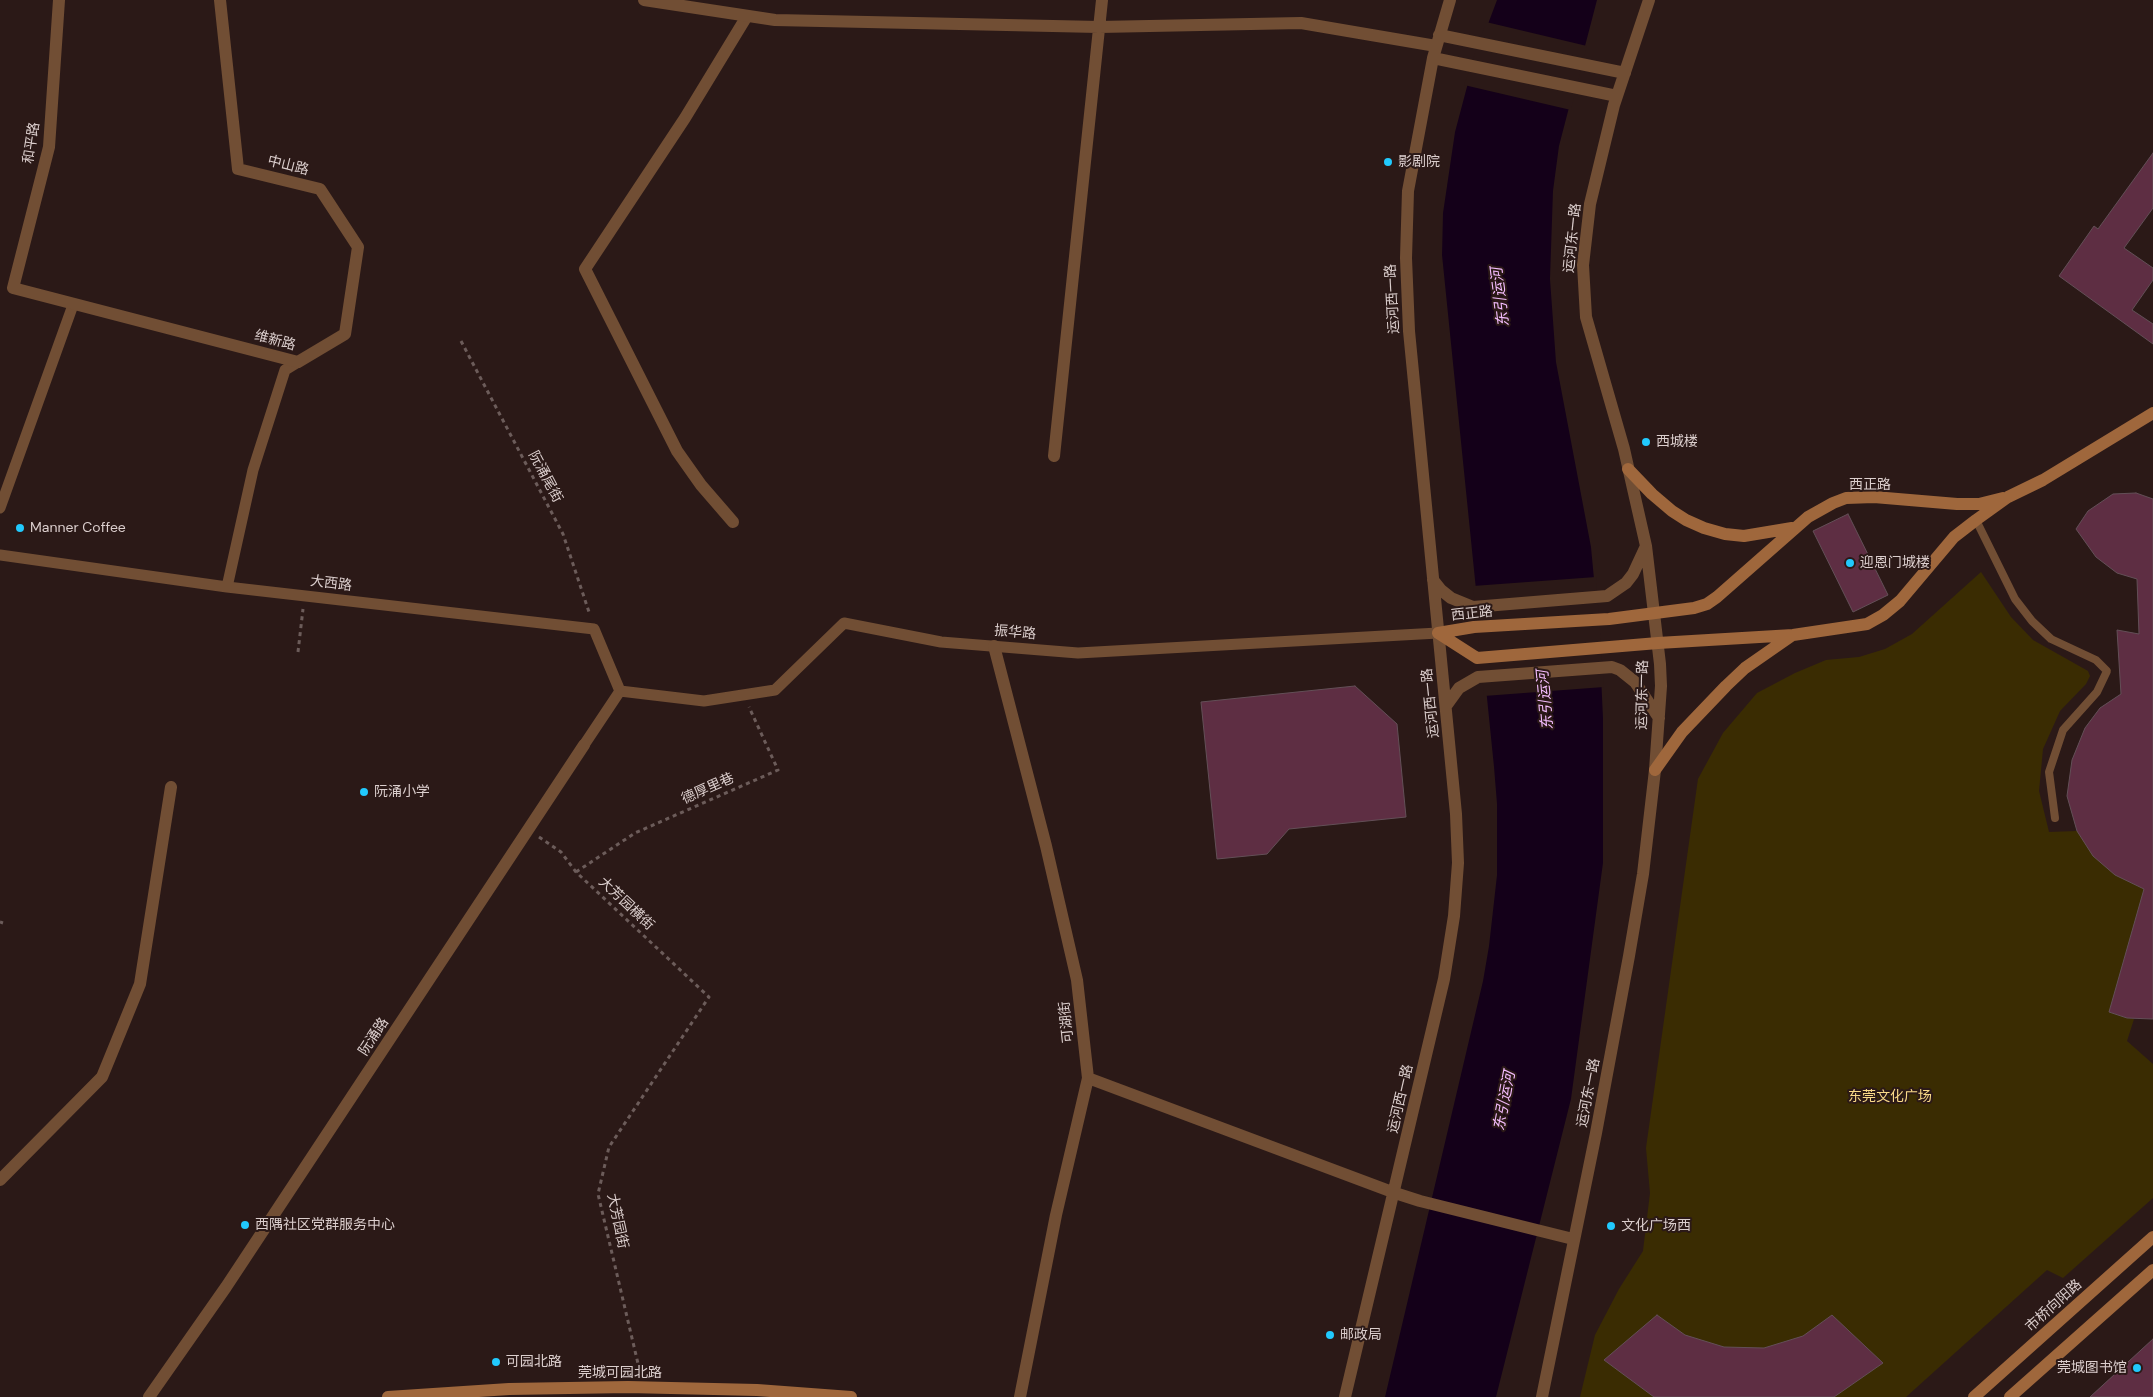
<!DOCTYPE html>
<html>
<head>
<meta charset="utf-8">
<style>
  body { margin:0 }
  canvas { display:block; background:#2b1917 }
</style>
</head>
<body>
<canvas width="2153" height="1397"></canvas>
<script>
const context = document.querySelector('canvas').getContext('2d');
context.lineJoin = 'round';
function fill(path, color) { context.fillStyle = color; context.fill(path, 'evenodd'); }
const shape = rows => new Path2D(rows.map(r => 'M' + r).join(''));
function stroke(path, color, width, dash) { context.strokeStyle = color; context.lineWidth = width; context.lineCap = dash ? 'butt' : 'round'; context.setLineDash(dash || []); context.stroke(path); }
function write(font, color, halo, rows, align = 'center') {
  context.font = font + ' "DM Sans","Noto Sans SC",sans-serif'; context.lineWidth = 4; context.setLineDash([]); context.textBaseline = 'middle'; context.strokeStyle = halo; context.fillStyle = color; for (const [text, x, y, turn = 0] of rows) {
    context.save(); context.translate(x, y); context.rotate((+turn || 0) * Math.PI / 180); context.textAlign = isNaN(turn) ? turn : align; if (halo) context.strokeText(text, 0, 0); context.fillText(text, 0, 0); context.restore();
  }
}
fill(shape([
  [1981,572,2011,617,2033,640,2088,671,2090,676,2086,684,2060,711,2043,749,2039,791,2049,832,2077,831,2144,889,2109,1012,2127,1018,2134,1019,2127,1041,2153,1064,2153,1198,2063,1278,2047,1270,1906,1397,1580,1397,1595,1335,1619,1289,1643,1251,1650,1193,1646,1148,1698,779,1723,733,1757,693,1795,673,1826,660,1859,657,1885,649,1912,634]
]), '#3a2c02');
fill(shape([
  [1497,0,1597,0,1559,146,1553,191,1550,279,1556,362,1591,547,1599,632,1603,718,1603,863,1571,1099,1496,1397,1385,1397,1483,981,1489,946,1497,875,1497,804,1494,767,1442,255,1443,213,1455,132,1473,64]
]), '#140019');
fill(shape([
  [1486,22,1587,46,1571,110,1464,85],
  [1596,577,1604,687,1484,696,1473,586]
]), '#2b1917');
const building = shape([
  [2153,153,2153,208,2124,248,2153,268,2153,280,2132,310,2153,324,2153,344,2059,276,2094,226,2098,229,2153,153],
  [2136,493,2153,499,2153,1019,2127,1018,2109,1012,2144,889,2115,875,2093,856,2077,831,2067,796,2072,760,2085,728,2100,708,2121,694,2117,630,2139,634,2137,579,2117,573,2096,557,2076,529,2088,511,2113,494,2136,493],
  [1848,514,1888,595,1853,612,1813,531,1848,514],
  [1355,686,1397,724,1406,817,1289,829,1267,854,1217,859,1201,702,1355,686],
  [1657,1315,1685,1335,1724,1347,1764,1348,1803,1336,1832,1315,1883,1363,1834,1397,1654,1397,1604,1360,1657,1315],
  [2153,1339,2153,1397,2090,1397,2153,1339]
]);
fill(building, '#5e2e43');
stroke(building, '#634f57', 1);
stroke(shape([
  [461,341,563,534,590,615],
  [298,652,303,609],
  [539,837,561,852,576,872,709,997,609,1147,598,1194,640,1372],
  [576,872,635,833,778,770,749,707],
  [0,922,3,923]
]), '#6c5c5a', 3, [4, 4]);
stroke(shape([
  [1976,520,2015,599,2032,621,2051,639,2096,660,2107,671,2097,692,2063,730,2049,772,2055,818]
]), '#714e34', 8);
stroke(shape([
  [0,508,73,305],
  [0,555,227,587,594,629,620,691],
  [227,587,253,470,285,370,298,362],
  [620,691,704,701,775,690,844,623,941,642,1078,653,1438,633],
  [584,745,620,691]
]), '#714e34', 11);
stroke(shape([
  [59,0,49,147,13,288,298,362,345,334,358,247,320,189,238,169,220,0],
  [733,522,701,485,677,451,585,269,685,118,747,16],
  [0,1180,102,1077,140,984,171,787],
  [149,1397,226,1287,584,745]
]), '#714e34', 12);
stroke(shape([
  [644,0,775,20,1099,27,1301,23,1436,46],
  [1439,35,1625,73],
  [1433,58,1617,96],
  [1054,456,1102,0],
  [1433,580,1441,590,1451,598,1473,607,1607,596,1626,583,1633,574,1646,546],
  [994,646,1046,846,1077,980,1088,1078,1056,1215,1020,1397],
  [1446,706,1459,688,1478,677,1612,667,1620,670,1635,682,1659,718],
  [1088,1078,1395,1193,1420,1201,1573,1239],
  [1345,1397,1444,979,1454,916,1458,863,1456,814,1409,331,1406,258,1408,191,1433,58,1450,0],
  [1542,1397,1596,1133,1629,956,1643,874,1655,770,1661,686,1660,664,1646,546,1624,449,1586,317,1583,265,1590,204,1614,105,1649,0]
]), '#714e34', 12);
stroke(shape([
  [1628,469,1652,494,1672,511,1686,520,1704,528,1725,534,1744,536,1792,528],
  [1438,633,1477,658,1658,643,1793,635,1867,624,1883,615,1900,601,1954,537,1976,520,2008,497,2043,480,2153,413],
  [1438,633,1474,627,1609,619,1694,608,1707,604,1717,597,1808,517,1833,503,1846,498,1874,497,1957,504,1979,504,2003,498],
  [1655,770,1682,732,1726,686,1745,668,1791,636],
  [388,1397,509,1389,628,1387,757,1390,851,1397],
  [1974,1397,2153,1237],
  [2010,1397,2153,1270]
]), '#9f673c', 12);
for (const [x, y, r, color] of [
  [1388,162,5,"#21c9fd"],
  [1646,442,5,"#21c9fd"],
  [20,528,5,"#21c9fd"],
  [1850,563,5,"#21c9fd"],
  [364,792,5,"#21c9fd"],
  [245,1225,5,"#21c9fd"],
  [1611,1226,5,"#21c9fd"],
  [1330,1335,5,"#21c9fd"],
  [496,1362,5,"#21c9fd"],
  [2137,1368,5,"#21c9fd"]
]) { const dot = new Path2D(); dot.arc(x, y, r, 0, 2 * Math.PI); context.fillStyle = color; context.fill(dot); stroke(dot, '#2b1917', 2); }
write('14px', '#dbcecd', '#2b1917', [
  ["和平路",32,143,-81],
  ["中山路",288,166,14],
  ["运河东一路",1573,238,-84],
  ["运河西一路",1393,299,-93],
  ["维新路",275,341,15],
  ["阮涌尾街",545,477,62],
  ["西正路",1870,485],
  ["大西路",331,584,7],
  ["西正路",1472,614,-6],
  ["振华路",1015,633,5],
  ["运河东一路",1643,695,-89],
  ["运河西一路",1431,703,-96],
  ["德厚里巷",708,789,-24],
  ["大芳园横街",626,904,43],
  ["可湖街",1067,1022,-96],
  ["阮涌路",374,1037,-57],
  ["运河东一路",1589,1093,-79],
  ["运河西一路",1401,1099,-77],
  ["大芳园街",617,1221,78],
  ["市桥向阳路",2054,1306,-42],
  ["莞城可园北路",620,1373]
]);
write('14px', '#dbcecd', '#2b1917', [
  ["影剧院",1398,162],
  ["西城楼",1656,442],
  ["Manner Coffee",30,528],
  ["迎恩门城楼",1860,563],
  ["阮涌小学",374,792],
  ["西隅社区党群服务中心",255,1225],
  ["文化广场西",1621,1226],
  ["邮政局",1340,1335],
  ["可园北路",506,1362],
  ["莞城图书馆",2127,1368,"right"]
], 'left');
write('14px', '#fada89', '#2b1917', [
  ["东莞文化广场",1890,1097]
]);
write('italic 15px', '#f3bcfd', '#2b1917', [
  ["东引运河",1501,297,-97],
  ["东引运河",1546,700,-95],
  ["东引运河",1505,1101,-79]
]);
</script>
</body>
</html>
